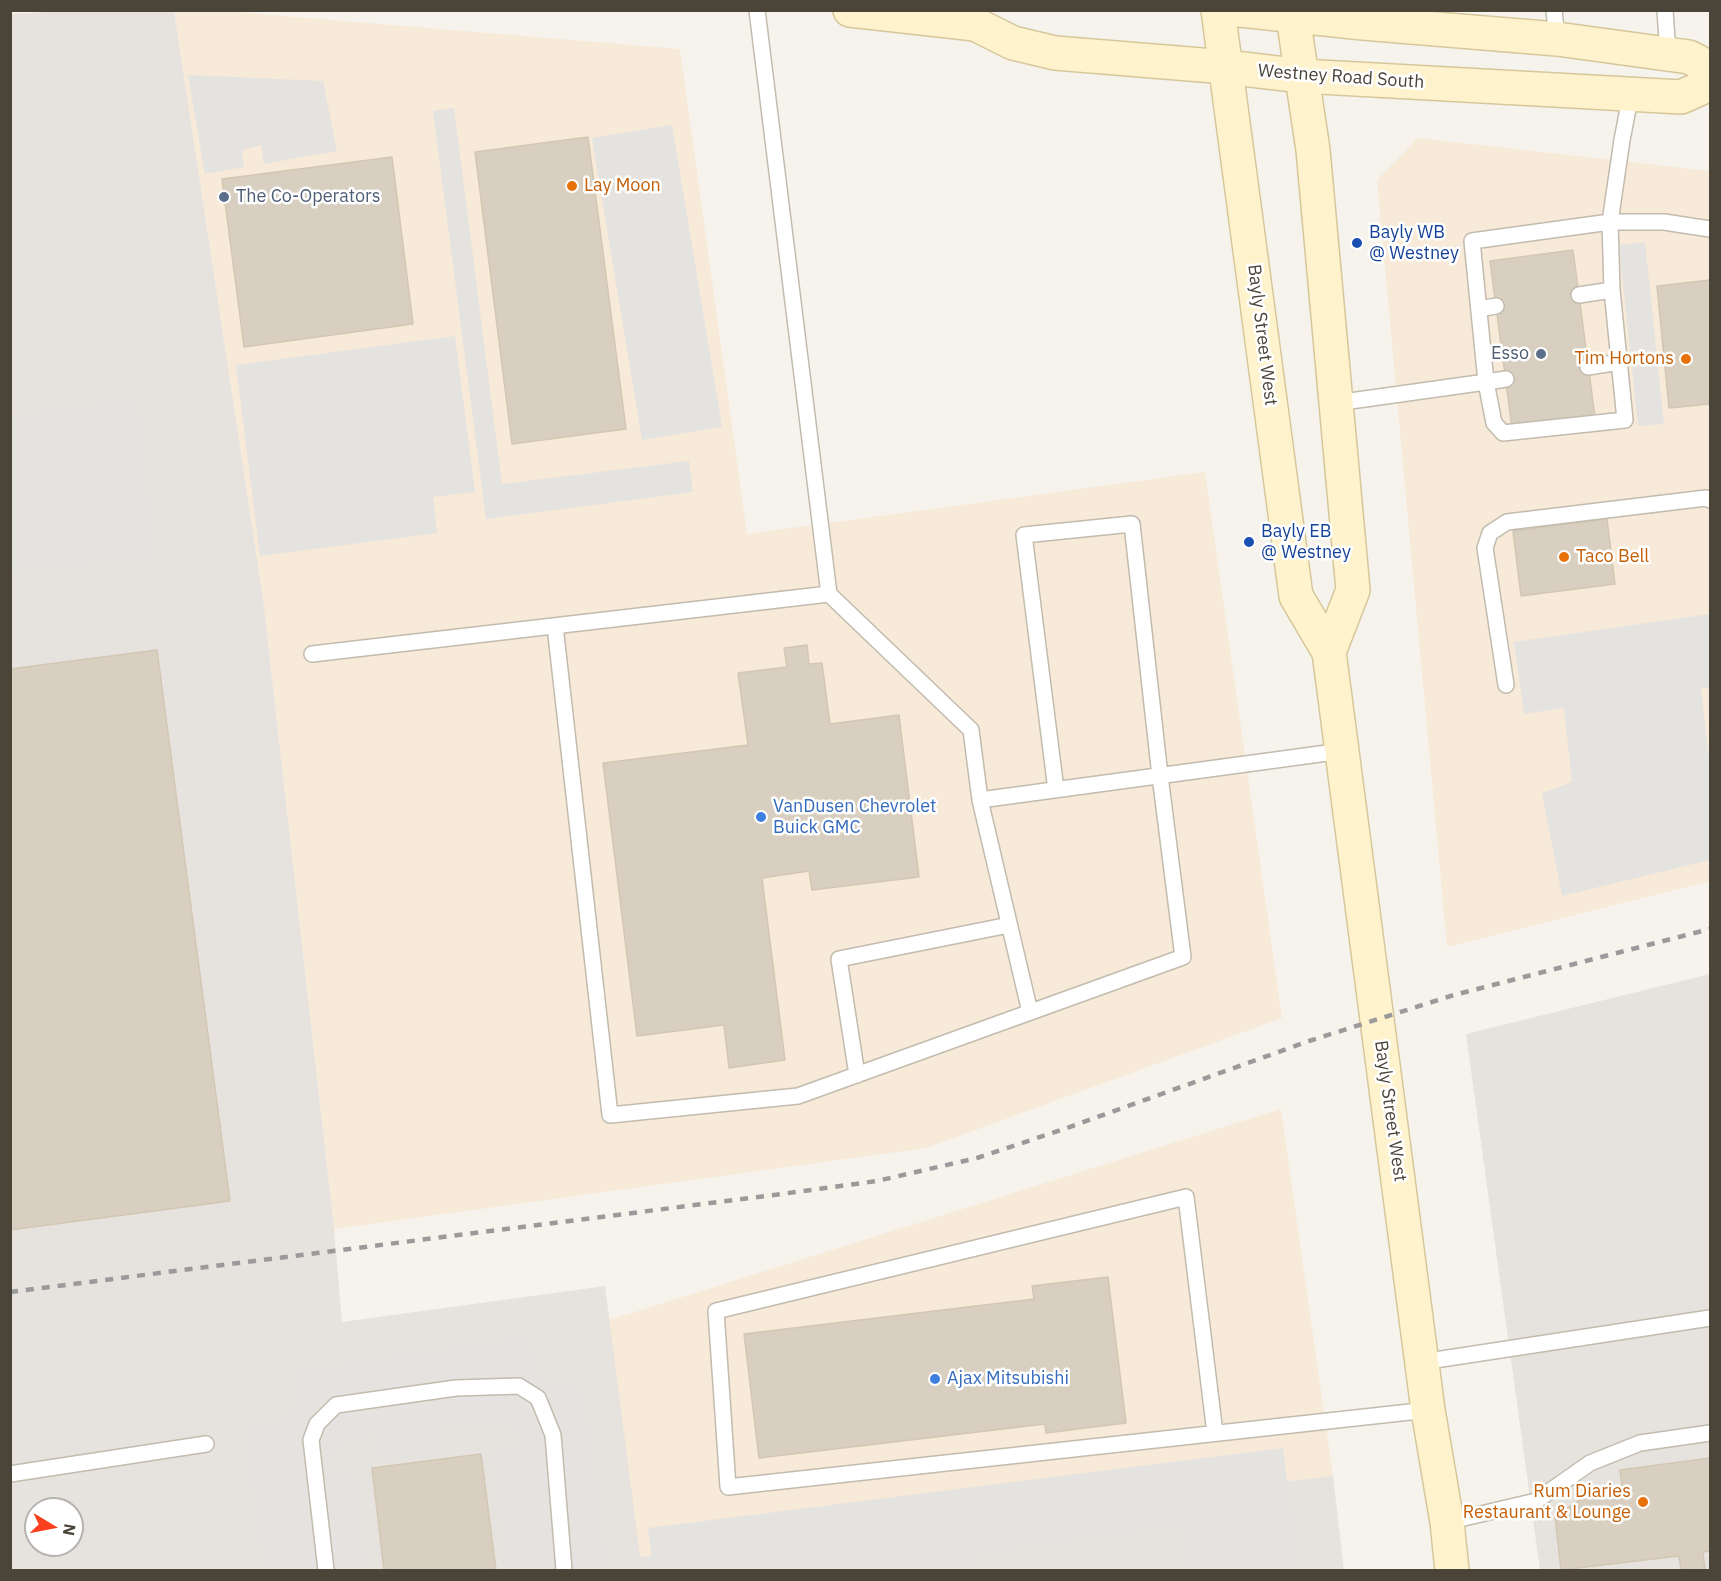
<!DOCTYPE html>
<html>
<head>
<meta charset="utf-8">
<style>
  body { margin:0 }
  #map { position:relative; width:1721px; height:1581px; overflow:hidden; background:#f6f3ec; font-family:"IBM Plex Sans",sans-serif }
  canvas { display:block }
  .frame { position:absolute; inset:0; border:12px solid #4b4439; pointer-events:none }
  .north { position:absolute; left:24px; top:1497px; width:60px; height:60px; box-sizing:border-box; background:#fff; border:2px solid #b7b4b0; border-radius:50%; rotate:100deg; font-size:16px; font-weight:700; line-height:24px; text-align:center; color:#4b4439 }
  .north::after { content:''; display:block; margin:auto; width:21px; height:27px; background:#fc3f1d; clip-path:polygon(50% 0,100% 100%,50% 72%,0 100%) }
</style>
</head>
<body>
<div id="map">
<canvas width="1721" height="1581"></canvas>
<div class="frame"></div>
<div class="north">N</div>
</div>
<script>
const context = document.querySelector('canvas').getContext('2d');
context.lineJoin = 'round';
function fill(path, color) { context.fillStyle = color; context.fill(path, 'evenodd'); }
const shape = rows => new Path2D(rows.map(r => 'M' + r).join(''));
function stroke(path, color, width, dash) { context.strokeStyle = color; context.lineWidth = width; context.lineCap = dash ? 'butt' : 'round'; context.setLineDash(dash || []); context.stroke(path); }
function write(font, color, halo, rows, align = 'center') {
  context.font = font + ' "IBM Plex Sans",sans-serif'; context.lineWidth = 5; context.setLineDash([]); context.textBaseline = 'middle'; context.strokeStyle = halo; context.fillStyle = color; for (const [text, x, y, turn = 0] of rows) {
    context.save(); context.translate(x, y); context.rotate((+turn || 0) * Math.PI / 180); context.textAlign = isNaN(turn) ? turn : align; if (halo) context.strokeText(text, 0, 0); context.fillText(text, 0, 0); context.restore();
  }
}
fill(shape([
  [174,11,224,11,680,49,747,534,1205,472,1282,1018,926,1148,334,1229,263,599],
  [1418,138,1710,171,1710,881,1447,947,1377,180],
  [1281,1109,1333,1476,639,1557,609,1320]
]), '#f7ead8');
fill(shape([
  [85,10,174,11,263,599,334,1229,342,1322,605,1286,640,1557,1333,1476,1344,1570,11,1570,10,14],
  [36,1509,72,1509,72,1545,36,1545],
  [1710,974,1710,1570,1540,1570,1466,1034]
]), '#e6e2dd');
fill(shape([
  [188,75,323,81,337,151,264,164,261,145,242,150,244,167,205,174],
  [454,108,502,484,689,461,693,492,486,519,433,111],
  [672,125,722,427,642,440,592,138],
  [1645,242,1664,424,1638,426,1619,245],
  [455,336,475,492,433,497,437,533,260,556,236,365],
  [137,399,154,556,11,572,11,417],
  [1710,614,1710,688,1701,689,1710,767,1710,860,1562,896,1542,793,1572,782,1564,708,1524,714,1514,642],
  [530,1337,534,1374,547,1387,582,1388,607,1570,507,1570,492,1453,523,1447,516,1431,495,1420,440,1425,443,1456,379,1460,374,1433,345,1442,331,1454,322,1477,354,1474,365,1570,264,1570,245,1424,286,1421,296,1407,293,1372],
  [1283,1448,1298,1570,1189,1570,1183,1525,976,1552,978,1570,653,1570,648,1528]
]), '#e5e3e0');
const building = shape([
  [588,137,626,429,512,444,475,152,588,137],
  [392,157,413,324,244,347,222,179,392,157],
  [1573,250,1595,417,1512,428,1490,261,1573,250],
  [1710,280,1710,404,1669,408,1657,286,1710,280],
  [1607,519,1615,584,1521,596,1513,531,1607,519],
  [807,645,809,664,822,663,830,724,899,715,919,877,812,890,809,871,762,878,785,1060,729,1068,724,1025,637,1036,603,763,748,745,738,673,787,667,784,648,807,645],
  [157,650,230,1201,10,1230,10,669,157,650],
  [1108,1277,1126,1423,1046,1433,1045,1424,759,1458,744,1334,1034,1299,1032,1286,1108,1277],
  [481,1454,496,1570,384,1570,372,1468,481,1454],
  [1710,1458,1710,1551,1703,1552,1705,1570,1681,1570,1679,1556,1561,1570,1555,1516,1597,1489,1622,1486,1620,1470,1710,1458]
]);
fill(building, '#d8cfc1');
stroke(building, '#d3c7b4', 1.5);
const lane = shape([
  [757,10,829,594,971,730,980,800,1342,751],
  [1554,10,1557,39],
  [1665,10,1668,54],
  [1579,295,1612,290],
  [1479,309,1496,306],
  [1588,367,1620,362],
  [1506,379,1486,382,1494,423,1503,433,1625,420,1612,290,1610,222,1622,140,1631,93],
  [1336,403,1486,382,1472,241,1610,222,1664,222,1710,229],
  [555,626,610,1115,798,1096,1183,957,1160,776,1132,524,1024,535,1056,790],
  [312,654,829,594],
  [1506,685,1485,548,1490,533,1507,522,1706,498,1710,500],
  [980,800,1030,1012],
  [857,1075,839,959,1009,925],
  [1422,1362,1710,1318],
  [1215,1433,1186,1197,716,1311,728,1487,1428,1410],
  [10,1474,206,1444],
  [1447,1522,1536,1501,1590,1463,1640,1443,1710,1433],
  [326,1570,311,1440,317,1424,336,1405,456,1388,519,1386,538,1398,553,1435,564,1570]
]);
const secondary = shape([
  [850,10,975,24,1013,43,1055,53,1226,67,1302,76,1681,97,1710,84],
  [1218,10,1296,596,1329,652,1428,1410,1447,1522,1452,1570],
  [1240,10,1363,23,1557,39,1689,57,1710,68],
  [1292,10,1313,150,1353,590,1329,652]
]);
stroke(lane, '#c2bbae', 18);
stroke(secondary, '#d6c79b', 36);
stroke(lane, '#fff', 15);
stroke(secondary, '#fff3cd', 33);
stroke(shape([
  [10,1292,774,1195,877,1181,977,1158,1064,1129,1309,1041,1454,995,1710,929]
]), '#9a9a9a', 4.5, [8, 8]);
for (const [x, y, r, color] of [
  [572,186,6,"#e8710a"],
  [224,197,6,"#5c6f8a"],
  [1357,243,6,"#1a4fb4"],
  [1541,354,6,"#5c6f8a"],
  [1686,359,6,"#e8710a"],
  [1249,542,6,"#1a4fb4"],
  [1564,557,6,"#e8710a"],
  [761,817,6,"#3f7fe0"],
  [935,1379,6,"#3f7fe0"],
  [1643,1502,6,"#e8710a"]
]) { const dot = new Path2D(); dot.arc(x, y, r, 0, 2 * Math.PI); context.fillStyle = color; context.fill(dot); stroke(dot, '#fff', 2); }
write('18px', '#4b4439', '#fff', [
  ["Westney Road South",1341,77,4],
  ["Bayly Street West",1262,335,83],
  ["Bayly Street West",1390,1111,82]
]);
write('18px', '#c56008', '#fff', [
  ["Lay Moon",584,186],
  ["Tim Hortons",1674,359,"right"],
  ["Taco Bell",1576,557],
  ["Rum Diaries",1631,1492,"right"],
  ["Restaurant & Lounge",1631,1513,"right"]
], 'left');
write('18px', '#4e5e75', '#fff', [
  ["The Co-Operators",236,197],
  ["Esso",1529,354,"right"]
], 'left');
write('18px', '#164399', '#fff', [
  ["Bayly WB",1369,233],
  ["@ Westney",1369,254],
  ["Bayly EB",1261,532],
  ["@ Westney",1261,553]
], 'left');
write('18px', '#366cbe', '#fff', [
  ["VanDusen Chevrolet",773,807],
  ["Buick GMC",773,828],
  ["Ajax Mitsubishi",947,1379]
], 'left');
</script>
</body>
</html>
